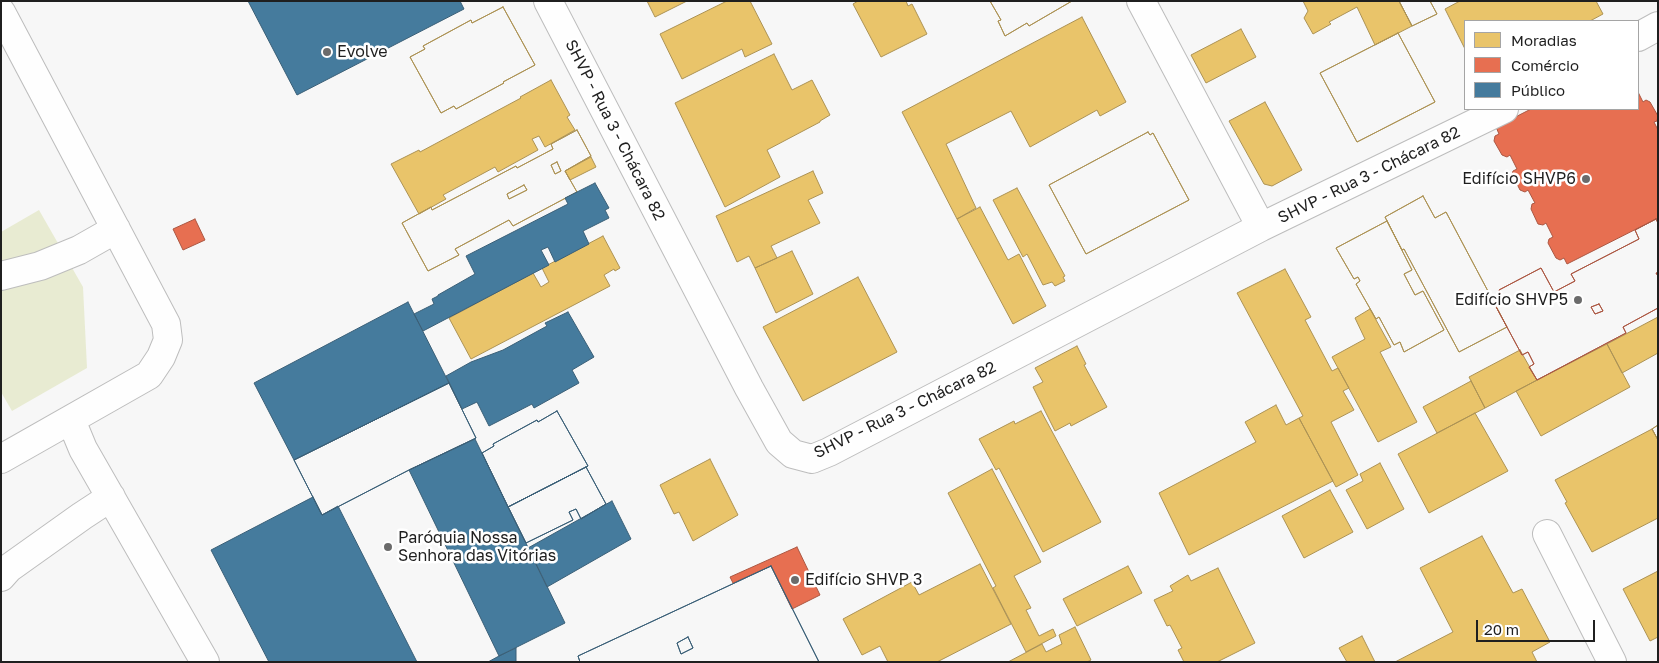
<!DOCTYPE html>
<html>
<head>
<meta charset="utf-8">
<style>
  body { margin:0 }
  #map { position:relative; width:1659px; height:663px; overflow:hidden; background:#f7f7f7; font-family:"Golos Text",sans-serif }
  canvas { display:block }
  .frame { position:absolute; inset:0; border:2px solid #1f1f1f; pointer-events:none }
  .legend { position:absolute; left:1464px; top:20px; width:175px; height:90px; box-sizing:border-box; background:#fff; border:1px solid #a5a5a5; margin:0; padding:6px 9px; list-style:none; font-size:15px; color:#1f1f1f }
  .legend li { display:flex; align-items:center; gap:10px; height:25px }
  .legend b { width:25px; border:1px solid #a5a5a5 }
  .scale { position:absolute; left:1476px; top:620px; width:119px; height:22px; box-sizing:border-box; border:2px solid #1f1f1f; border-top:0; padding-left:6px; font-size:15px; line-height:18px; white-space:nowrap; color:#1f1f1f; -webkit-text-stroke:4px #fff; paint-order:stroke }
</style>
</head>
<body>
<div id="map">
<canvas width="1659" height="663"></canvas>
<div class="frame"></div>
<ul class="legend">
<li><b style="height:14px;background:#e9c46a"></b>Moradias</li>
<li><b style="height:14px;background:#e76f51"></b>Comércio</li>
<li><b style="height:14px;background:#457b9d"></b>Público</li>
</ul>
<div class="scale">20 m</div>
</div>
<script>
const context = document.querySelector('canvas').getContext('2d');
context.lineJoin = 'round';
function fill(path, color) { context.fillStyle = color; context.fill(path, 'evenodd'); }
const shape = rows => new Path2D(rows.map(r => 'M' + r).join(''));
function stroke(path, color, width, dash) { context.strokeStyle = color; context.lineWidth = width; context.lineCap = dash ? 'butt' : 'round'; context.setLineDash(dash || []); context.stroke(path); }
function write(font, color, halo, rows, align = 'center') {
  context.font = font + ' "Golos Text",sans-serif'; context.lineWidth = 5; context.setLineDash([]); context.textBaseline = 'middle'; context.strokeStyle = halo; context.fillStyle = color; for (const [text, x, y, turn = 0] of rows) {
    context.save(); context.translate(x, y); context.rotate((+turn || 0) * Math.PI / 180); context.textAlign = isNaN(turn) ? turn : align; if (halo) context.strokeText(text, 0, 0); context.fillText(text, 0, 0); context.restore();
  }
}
fill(shape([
  [39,210,83,287,87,368,12,411,1,392,1,232]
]), '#e8ebd2');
const homes = shape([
  [647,1,687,1,655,17,647,1],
  [727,1,750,1,772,44,745,57,742,49,682,79,660,34,727,1],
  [858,1,906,1,908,6,912,4,927,34,881,57,853,4,858,1],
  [990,1,1072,1,1029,26,1027,23,1005,36,998,21,1001,20,990,1],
  [990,1,1072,1,1029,26,1027,23,1005,36,998,21,1001,20,990,1],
  [1303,1,1399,1,1412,26,1375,45,1357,7,1329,22,1331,24,1313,34,1304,18,1308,11,1303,1],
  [1399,1,1430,1,1437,14,1412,26,1399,1],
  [1399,1,1430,1,1437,14,1412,26,1399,1],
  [1460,1,1596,1,1603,14,1590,21,1465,21,1465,49,1445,9,1460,1],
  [503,7,535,65,503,82,504,83,456,109,454,106,441,113,410,57,425,49,423,46,471,20,472,23,503,7],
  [503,7,535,65,503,82,504,83,456,109,454,106,441,113,410,57,425,49,423,46,471,20,472,23,503,7],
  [1082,17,1126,102,1100,116,1097,110,1030,147,1011,111,946,144,976,208,957,219,902,112,1082,17],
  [1241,29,1256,57,1206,83,1191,55,1241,29],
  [1398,33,1435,102,1357,142,1320,73,1398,33],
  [1398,33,1435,102,1357,142,1320,73,1398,33],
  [774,54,792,90,812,80,830,115,820,121,820,122,767,150,780,177,725,207,675,103,774,54],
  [551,80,570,115,567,117,575,130,545,147,539,136,532,139,538,150,498,172,495,167,443,195,446,199,419,214,391,164,419,150,420,152,521,98,520,97,551,80],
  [1265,102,1302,170,1272,186,1264,184,1229,121,1265,102],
  [577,130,591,156,565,171,577,192,513,226,509,220,455,249,459,255,428,271,402,223,431,207,432,210,516,166,517,168,553,149,551,144,577,130],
  [557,162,561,171,555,174,551,165,557,162],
  [524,185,527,190,509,199,507,194,524,185],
  [577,130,591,156,565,171,577,192,513,226,509,220,455,249,459,255,428,271,402,223,431,207,432,210,516,166,517,168,553,149,551,144,577,130],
  [557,162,561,171,555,174,551,165,557,162],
  [524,185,527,190,509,199,507,194,524,185],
  [1148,132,1150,135,1153,133,1189,200,1086,254,1049,185,1148,132],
  [1148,132,1150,135,1153,133,1189,200,1086,254,1049,185,1148,132],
  [591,157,596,167,570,180,565,171,591,157],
  [813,171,823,193,808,200,820,223,771,246,777,258,755,268,749,256,737,262,716,216,813,171],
  [1017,188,1065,276,1063,277,1065,281,1055,286,1052,282,1043,285,1027,254,1023,257,993,200,1017,188],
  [1423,196,1435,218,1446,212,1507,327,1459,352,1404,249,1402,250,1385,217,1423,196],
  [1423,196,1435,218,1446,212,1507,327,1459,352,1404,249,1402,250,1385,217,1423,196],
  [980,207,1008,260,1019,254,1046,306,1013,324,957,219,980,207],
  [1387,221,1412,270,1404,274,1415,295,1423,291,1444,330,1404,352,1400,342,1394,345,1379,317,1376,319,1356,284,1360,281,1358,277,1354,279,1336,248,1387,221],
  [1387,221,1412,270,1404,274,1415,295,1423,291,1444,330,1404,352,1400,342,1394,345,1379,317,1376,319,1356,284,1360,281,1358,277,1354,279,1336,248,1387,221],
  [603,236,620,268,615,271,614,269,604,275,610,286,471,359,449,318,533,273,541,287,549,282,542,268,603,236],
  [792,251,813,294,776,313,755,268,792,251],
  [1285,269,1311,317,1305,320,1332,371,1338,368,1349,388,1343,391,1354,410,1331,422,1358,475,1336,487,1299,418,1303,416,1237,293,1285,269],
  [858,277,897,352,803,401,763,327,858,277],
  [1370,309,1391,347,1380,352,1417,422,1378,442,1332,357,1365,339,1355,318,1370,309],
  [1658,317,1658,353,1622,373,1607,344,1658,317],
  [1607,344,1630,387,1541,436,1516,391,1607,344],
  [1077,346,1086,364,1084,365,1107,407,1071,426,1070,423,1055,431,1033,387,1043,382,1035,368,1077,346],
  [1520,350,1537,380,1485,408,1469,377,1520,350],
  [1471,381,1485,408,1437,433,1423,407,1471,381],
  [1276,405,1286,425,1299,418,1333,481,1189,555,1159,493,1256,442,1245,422,1276,405],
  [1041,411,1101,522,1043,552,999,468,996,470,979,439,1014,421,1015,424,1041,411],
  [1475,413,1508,471,1429,513,1398,454,1475,413],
  [1658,425,1658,440,1652,429,1658,425],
  [1658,425,1658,440,1652,429,1658,425],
  [1652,429,1658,440,1658,518,1592,552,1565,503,1567,502,1555,480,1652,429],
  [710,459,738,515,693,541,679,512,674,514,660,485,710,459],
  [1380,463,1404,509,1367,529,1346,490,1363,481,1360,474,1380,463],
  [992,469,1041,562,1014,576,1031,608,1026,610,1039,636,1053,629,1056,636,1026,652,993,588,996,586,948,493,992,469],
  [1330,490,1353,532,1304,558,1282,516,1330,490],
  [1482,536,1513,593,1522,589,1550,642,1532,652,1537,662,1395,662,1453,632,1420,568,1482,536],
  [980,564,1011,624,937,662,888,662,880,646,862,655,843,619,912,582,919,595,980,564],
  [1128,566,1142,593,1077,626,1063,599,1128,566],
  [1218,568,1255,643,1217,662,1184,662,1178,650,1182,648,1170,625,1167,626,1154,600,1173,591,1170,586,1188,575,1191,581,1218,568],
  [1658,571,1658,637,1650,641,1623,589,1658,571],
  [1075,627,1091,660,1087,662,1008,662,1042,644,1046,652,1062,644,1059,635,1075,627],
  [1362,636,1375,662,1347,662,1339,648,1362,636]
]);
fill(homes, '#e9c46a');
stroke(homes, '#ac9254', 1);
const shops = shape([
  [1638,92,1643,102,1646,100,1650,102,1658,116,1657,121,1654,122,1658,130,1658,218,1567,264,1564,258,1560,260,1556,258,1548,243,1549,239,1553,237,1546,223,1543,225,1538,224,1531,209,1532,204,1535,203,1528,190,1525,192,1520,190,1512,174,1513,171,1517,169,1510,155,1507,157,1502,155,1494,141,1495,136,1499,134,1496,127,1531,109,1638,109,1638,92],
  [195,219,205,240,183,250,173,229,195,219],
  [1656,219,1658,223,1658,273,1656,273,1658,276,1658,308,1623,327,1626,333,1537,380,1529,367,1534,364,1528,352,1522,355,1494,303,1503,298,1499,290,1541,268,1554,292,1575,281,1571,274,1639,239,1635,230,1656,219],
  [1599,304,1603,311,1595,314,1591,307,1599,304],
  [1656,219,1658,223,1658,273,1656,273,1658,276,1658,308,1623,327,1626,333,1537,380,1529,367,1534,364,1528,352,1522,355,1494,303,1503,298,1499,290,1541,268,1554,292,1575,281,1571,274,1639,239,1635,230,1656,219],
  [1599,304,1603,311,1595,314,1591,307,1599,304],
  [797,547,820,595,792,609,771,566,733,583,730,577,797,547]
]);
fill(shops, '#e76f51');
stroke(shops, '#ab5742', 1);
const public = shape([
  [248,1,460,1,464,9,297,95,248,1],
  [595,183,609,208,605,210,609,218,583,231,589,244,555,262,548,247,541,250,549,265,423,331,414,314,434,304,432,299,438,296,438,295,475,274,466,256,568,204,565,198,595,183],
  [408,302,449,383,294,460,254,383,408,302],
  [568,312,594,357,572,370,579,383,534,408,532,404,489,426,477,402,462,409,446,376,471,362,503,350,547,326,545,323,568,312],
  [449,383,476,438,409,470,322,515,294,460,449,383],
  [449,383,476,438,409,470,322,515,294,460,449,383],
  [557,411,588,466,508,507,482,453,494,446,493,444,537,420,538,422,557,411],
  [557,411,588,466,508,507,482,453,494,446,493,444,537,420,538,422,557,411],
  [475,439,565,623,499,656,409,470,475,439],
  [586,467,606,504,581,519,576,509,569,512,573,520,526,543,508,507,586,467],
  [586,467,606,504,581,519,576,509,569,512,573,520,526,543,508,507,586,467],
  [313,497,322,515,338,506,417,662,269,662,211,550,313,497],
  [612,501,631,539,547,587,528,548,612,501],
  [771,566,819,662,580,662,578,656,771,566],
  [688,637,693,648,681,654,677,643,688,637],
  [771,566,819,662,580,662,578,656,771,566],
  [688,637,693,648,681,654,677,643,688,637],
  [516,648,516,662,488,662,499,656,516,648]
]);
fill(public, '#457b9d');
stroke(public, '#3a5f77', 1);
const minor = shape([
  [548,1,749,388,779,442,793,454,812,459,829,452,1261,227,1504,109],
  [1141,1,1261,227],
  [1,12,166,324,168,340,161,357,149,375,1,459],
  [1638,37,1658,26],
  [1,276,40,266,79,250,116,229],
  [71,420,83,449,205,662],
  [1547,534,1612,662],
  [1,577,9,568,82,516,111,497]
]);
stroke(minor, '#bdbdbd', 30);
stroke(minor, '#fefefe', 28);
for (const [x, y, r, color] of [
  [327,52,5,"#6b6b6b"],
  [1586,179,5,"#6b6b6b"],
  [1578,300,5,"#6b6b6b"],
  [388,547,5,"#6b6b6b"],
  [795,580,5,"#6b6b6b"]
]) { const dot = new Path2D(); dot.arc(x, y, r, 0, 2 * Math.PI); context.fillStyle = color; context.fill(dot); stroke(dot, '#fff', 2); }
write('16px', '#1f1f1f', '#fff', [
  ["Evolve",337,52],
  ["Edifício SHVP6",1576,179,"right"],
  ["Edifício SHVP5",1568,300,"right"],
  ["Paróquia Nossa",398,538],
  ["Senhora das Vitórias",398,556],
  ["Edifício SHVP 3",805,580]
], 'left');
write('16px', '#1f1f1f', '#fff', [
  ["SHVP - Rua 3 - Chácara 82",615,130,63],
  ["SHVP - Rua 3 - Chácara 82",1369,175,-26],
  ["SHVP - Rua 3 - Chácara 82",905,410,-26]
]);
</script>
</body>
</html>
